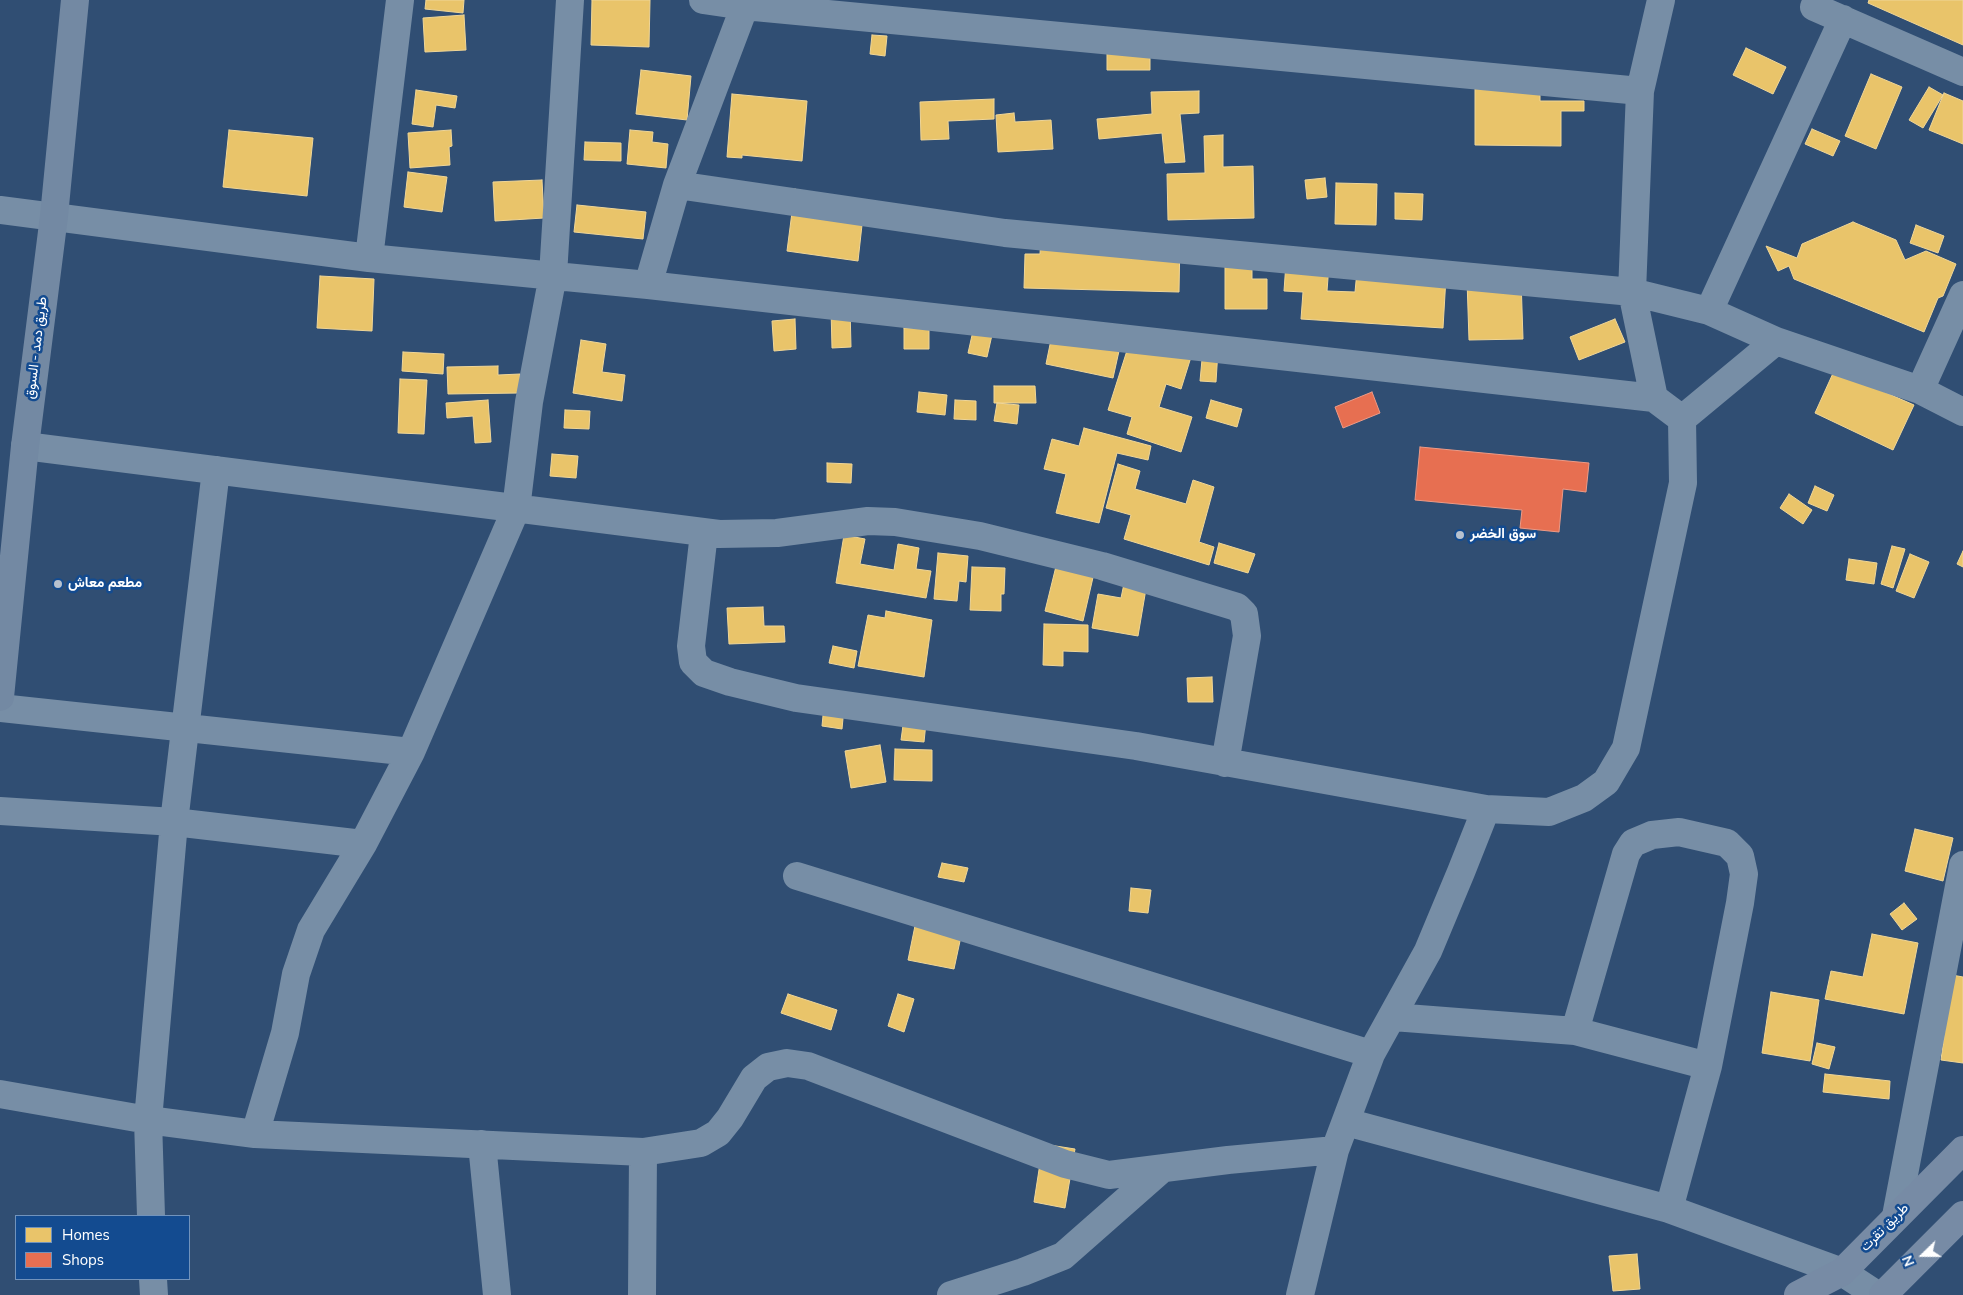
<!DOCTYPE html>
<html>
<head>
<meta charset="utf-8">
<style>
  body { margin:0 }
  #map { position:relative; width:1963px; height:1295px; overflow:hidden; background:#304e73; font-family:"Nunito Sans",sans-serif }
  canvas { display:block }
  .legend { position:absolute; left:15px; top:1215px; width:175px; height:65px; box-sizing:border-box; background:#134b90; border:1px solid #7193bc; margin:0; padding:6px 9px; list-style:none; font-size:15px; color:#fff }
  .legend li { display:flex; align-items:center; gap:10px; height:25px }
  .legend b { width:25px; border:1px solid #7193bc }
  .north { position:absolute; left:1898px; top:1230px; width:50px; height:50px; -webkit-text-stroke:4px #134b90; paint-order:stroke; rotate:248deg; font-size:14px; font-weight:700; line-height:20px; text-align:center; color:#fff }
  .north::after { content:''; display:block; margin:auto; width:18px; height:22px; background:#fff; clip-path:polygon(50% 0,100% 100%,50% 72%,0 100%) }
</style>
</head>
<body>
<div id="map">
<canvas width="1963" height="1295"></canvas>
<ul class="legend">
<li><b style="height:14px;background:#e9c46a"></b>Homes</li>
<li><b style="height:14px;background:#e76f51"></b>Shops</li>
</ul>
<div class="north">N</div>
</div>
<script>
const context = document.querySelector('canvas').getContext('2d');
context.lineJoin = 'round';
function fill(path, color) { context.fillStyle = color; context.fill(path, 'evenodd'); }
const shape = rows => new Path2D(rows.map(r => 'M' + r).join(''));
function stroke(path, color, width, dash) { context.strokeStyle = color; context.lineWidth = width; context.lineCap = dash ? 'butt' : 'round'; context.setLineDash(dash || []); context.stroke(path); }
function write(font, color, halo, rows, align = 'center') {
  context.font = font + ' "Nunito Sans",Vazirmatn,sans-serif'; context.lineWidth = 5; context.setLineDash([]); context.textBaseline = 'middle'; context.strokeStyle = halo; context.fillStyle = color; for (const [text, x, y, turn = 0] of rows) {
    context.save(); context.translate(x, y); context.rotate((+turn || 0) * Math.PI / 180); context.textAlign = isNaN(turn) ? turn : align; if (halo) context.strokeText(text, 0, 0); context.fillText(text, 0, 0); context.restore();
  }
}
const homes = shape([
  [426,0,464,0,463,13,425,9,426,0],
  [592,0,650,0,649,47,591,45,592,0],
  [1869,0,1963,0,1963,45,1868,3,1869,0],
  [464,15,466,50,425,52,423,18,464,15],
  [872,35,887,36,885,56,870,54,872,35],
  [1746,48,1786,67,1773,94,1733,75,1746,48],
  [1107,49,1150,49,1150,70,1107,70,1107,49],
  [641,70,691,76,687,120,636,114,641,70],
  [1871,74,1902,87,1876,149,1845,136,1871,74],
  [1929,87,1943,95,1923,128,1909,120,1929,87],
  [1475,88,1540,89,1540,101,1584,101,1584,111,1561,111,1561,146,1475,145,1475,88],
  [416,90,457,96,455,108,436,105,433,127,412,124,416,90],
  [1199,91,1199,113,1180,114,1185,162,1165,163,1162,133,1099,139,1097,119,1152,114,1151,92,1199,91],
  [1944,93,1963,101,1963,144,1929,130,1944,93],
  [732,94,807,101,802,161,742,155,742,158,727,157,732,94],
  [994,99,994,119,948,121,949,139,921,140,920,102,994,99],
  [1014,113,1015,122,1051,120,1053,149,998,152,996,115,1014,113],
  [1812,129,1840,141,1833,156,1805,144,1812,129],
  [229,130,313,138,307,196,223,187,229,130],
  [451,130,452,146,449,147,450,165,410,168,408,133,451,130],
  [630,130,653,132,652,142,668,144,666,168,627,164,630,130],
  [1223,135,1223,167,1253,166,1254,218,1168,220,1167,174,1205,173,1204,136,1223,135],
  [585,142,621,143,621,161,584,160,585,142],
  [408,172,447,177,442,212,404,207,408,172],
  [1325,178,1327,197,1307,199,1305,180,1325,178],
  [542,180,544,218,495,221,493,182,542,180],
  [1336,183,1377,184,1376,225,1335,224,1336,183],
  [795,189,862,225,858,261,787,251,795,189],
  [1395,193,1423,194,1422,220,1395,219,1395,193],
  [577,205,646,212,643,239,574,232,577,205],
  [1853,222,1896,240,1905,260,1926,251,1956,264,1943,296,1938,298,1924,332,1794,279,1789,266,1778,271,1766,246,1797,258,1802,244,1853,222],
  [1916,225,1944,236,1938,253,1910,243,1916,225],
  [1041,233,1180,237,1179,292,1024,288,1025,254,1040,254,1041,233],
  [1225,251,1252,251,1252,279,1267,279,1267,309,1225,309,1225,251],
  [1286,263,1329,265,1327,291,1355,292,1357,271,1446,277,1443,328,1301,319,1303,292,1284,291,1286,263],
  [320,276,374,279,372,331,317,328,320,276],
  [1521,279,1523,339,1469,340,1467,280,1521,279],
  [831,308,850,308,851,347,832,348,831,308],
  [795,319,796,349,774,351,772,321,795,319],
  [1615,319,1625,342,1579,360,1570,337,1615,319],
  [1055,320,1123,333,1113,378,1046,364,1055,320],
  [904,328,929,328,929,349,904,349,904,328],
  [973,331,992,335,987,357,968,353,973,331],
  [1131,338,1191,357,1181,389,1166,384,1159,407,1192,417,1181,452,1127,434,1132,417,1108,410,1131,338],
  [581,340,606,344,602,372,625,375,622,401,573,393,581,340],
  [1203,349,1218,350,1216,382,1200,381,1203,349],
  [403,352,444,354,443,374,402,371,403,352],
  [1839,360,1871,386,1914,405,1893,450,1815,413,1839,360],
  [498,366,498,375,520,374,520,393,448,394,447,367,498,366],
  [400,379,427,380,424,434,398,433,400,379],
  [994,386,1035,386,1036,403,994,403,994,386],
  [919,392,947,395,945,415,917,412,919,392],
  [488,400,491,442,475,443,473,416,447,418,446,403,488,400],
  [955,400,976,401,976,420,954,419,955,400],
  [1211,400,1242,409,1237,427,1206,418,1211,400],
  [997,403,1019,405,1017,424,994,421,997,403],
  [565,410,590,411,589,429,564,428,565,410],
  [1084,428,1151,446,1148,460,1117,453,1099,523,1056,513,1066,474,1044,469,1052,439,1079,446,1084,428],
  [552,454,578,456,576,478,550,476,552,454],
  [827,463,852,464,851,483,827,482,827,463],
  [1118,464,1140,471,1135,489,1186,504,1193,480,1214,487,1199,542,1214,547,1209,565,1124,539,1131,515,1106,508,1118,464],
  [1815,486,1834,495,1827,511,1808,503,1815,486],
  [1789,494,1812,510,1803,524,1780,508,1789,494],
  [844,535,865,539,860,564,894,570,898,544,919,548,916,569,931,571,926,598,836,583,844,535],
  [1219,543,1255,554,1248,573,1214,563,1219,543],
  [1892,546,1905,549,1893,588,1881,584,1892,546],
  [1060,550,1097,560,1083,621,1045,611,1060,550],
  [1963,551,1963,567,1957,564,1963,551],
  [938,553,968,556,966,582,959,581,957,601,934,599,938,553],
  [1910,554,1929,562,1914,598,1896,591,1910,554],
  [1849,559,1877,563,1874,584,1846,580,1849,559],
  [972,567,1005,568,1004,594,1001,594,1001,611,970,610,972,567],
  [1126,574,1148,577,1138,636,1092,628,1098,594,1121,598,1126,574],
  [763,607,764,626,784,626,785,642,729,644,727,608,763,607],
  [886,611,932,620,924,677,858,666,868,615,885,618,886,611],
  [1044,624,1088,625,1088,652,1063,651,1063,666,1043,665,1044,624],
  [833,646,857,651,854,668,829,663,833,646],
  [1212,677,1213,702,1188,702,1187,678,1212,677],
  [825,695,845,697,842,729,822,726,825,695],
  [905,711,927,713,924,742,901,740,905,711],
  [880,745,886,782,851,788,845,751,880,745],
  [895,749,932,750,932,781,894,780,895,749],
  [1915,829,1953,838,1943,881,1905,871,1915,829],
  [942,863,968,868,964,882,938,877,942,863],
  [1131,888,1151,890,1148,913,1129,911,1131,888],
  [1904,903,1917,919,1902,930,1890,914,1904,903],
  [917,916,963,927,954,969,908,960,917,916],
  [1872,934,1918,943,1904,1014,1825,999,1831,971,1863,977,1872,934],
  [1952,975,1963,977,1963,1063,1941,1060,1952,975],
  [1771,992,1819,1000,1810,1061,1762,1053,1771,992],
  [788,994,837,1010,831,1030,781,1013,788,994],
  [898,994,914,999,904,1032,888,1026,898,994],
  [1817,1043,1835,1047,1829,1069,1812,1064,1817,1043],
  [1825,1074,1890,1081,1889,1099,1823,1092,1825,1074],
  [1043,1144,1075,1149,1065,1208,1034,1202,1043,1144],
  [1637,1254,1640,1289,1613,1291,1609,1256,1637,1254]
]);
fill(homes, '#e9c46a');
stroke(homes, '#f0d697', 1);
const shops = shape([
  [1372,392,1380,413,1343,428,1335,407,1372,392],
  [1420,447,1589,463,1586,492,1563,489,1559,532,1520,528,1522,510,1415,500,1420,447]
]);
fill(shops, '#e76f51');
stroke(shops, '#ee9a85', 1);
stroke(shape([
  [703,0,744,6,1640,91],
  [1814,7,1963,72],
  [677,185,1005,233,1632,292,1709,311,1776,341,1920,390,1963,412],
  [0,210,369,258,648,285,1654,398],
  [369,258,400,0],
  [648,285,677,185,747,0],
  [1709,311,1843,19],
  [1920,390,1963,295],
  [1682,419,1776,341],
  [25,446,719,534,777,533,868,521,895,522,980,536,1102,566,1237,607,1244,614,1247,636,1225,763],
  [704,533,691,646,693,662,704,673,730,682,796,698,1136,746,1486,809,1549,812,1584,798,1606,782,1626,748,1683,483,1682,419,1654,398,1632,292,1640,91,1661,0],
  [0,708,411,752,516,509,529,402,553,275,570,0],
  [0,811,174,822,363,844],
  [797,876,1371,1054],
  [1393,1017,1575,1031,1626,854,1633,843,1652,835,1679,832,1727,843,1740,856,1744,874,1740,903,1708,1066,1669,1209],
  [1575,1031,1708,1066],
  [0,1094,148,1120,255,1134,643,1152,701,1143,718,1133,730,1118,754,1078,768,1067,787,1063,808,1066,1065,1164,1109,1175,1228,1160,1335,1150],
  [1346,1122,1669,1209,1842,1272,1877,1295],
  [255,1134,285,1033,296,974,311,930,363,844,411,752],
  [482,1144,497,1295],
  [151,1216,148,1120,174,822,216,470],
  [1896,1216,1963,865],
  [153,1279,154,1295],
  [642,1295,643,1152],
  [951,1295,1023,1272,1063,1256,1163,1168],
  [1300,1295,1335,1150,1371,1054,1428,951,1461,872,1486,809]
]), '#778ea6', 28);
stroke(shape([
  [0,697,25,446,54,216,75,0]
]), '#7389a3', 28);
stroke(shape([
  [1798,1295,1842,1272,1963,1150],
  [1883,1295,1963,1215]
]), '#778ba5', 28);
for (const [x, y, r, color] of [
  [1460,535,5,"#b7c1ce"],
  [58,584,5,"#b7c1ce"]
]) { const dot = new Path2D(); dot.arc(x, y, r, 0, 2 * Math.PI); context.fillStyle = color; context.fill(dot); stroke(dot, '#134b90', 2); }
write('14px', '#fff', '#134b90', [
  ["طريق دمد - السوق",37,348,-83],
  ["طريق تقرت",1885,1228,-45]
]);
write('bold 14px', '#fff', '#134b90', [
  ["سوق الخضر",1470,535],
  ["مطعم معاش",68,584]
], 'left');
</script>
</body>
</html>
